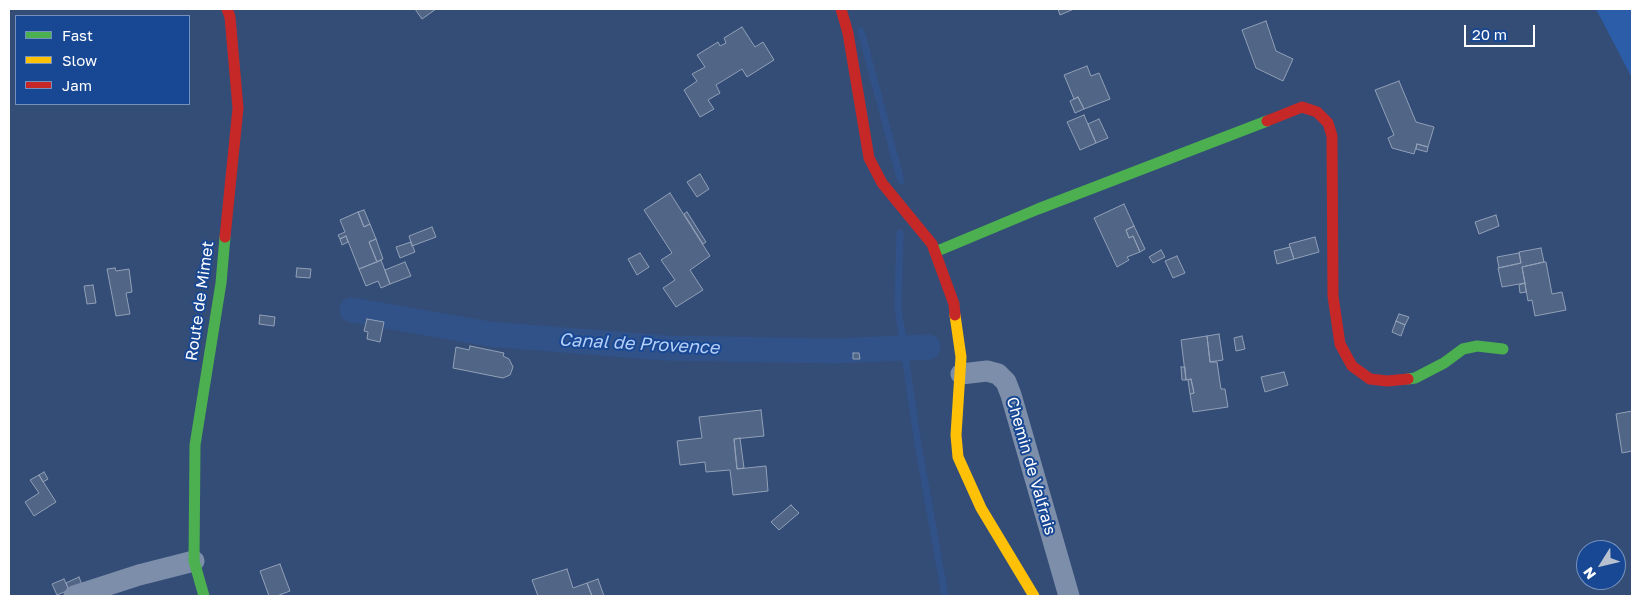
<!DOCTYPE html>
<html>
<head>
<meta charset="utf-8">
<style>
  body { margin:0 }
  #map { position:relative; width:1641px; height:605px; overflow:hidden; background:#344d77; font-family:"Golos Text",sans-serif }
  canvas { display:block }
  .frame { position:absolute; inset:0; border:10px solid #fff; pointer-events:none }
  .legend { position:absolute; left:15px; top:15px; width:175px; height:90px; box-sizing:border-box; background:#184793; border:1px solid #7491be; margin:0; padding:6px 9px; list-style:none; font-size:15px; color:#fff }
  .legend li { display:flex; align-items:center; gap:10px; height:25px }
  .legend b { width:25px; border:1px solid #7491be }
  .north { position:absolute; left:1576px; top:540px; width:50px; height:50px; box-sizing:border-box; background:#184793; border:1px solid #7491be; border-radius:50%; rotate:234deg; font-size:14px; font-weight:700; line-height:20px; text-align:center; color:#fff }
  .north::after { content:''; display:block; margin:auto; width:18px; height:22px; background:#b8c1cf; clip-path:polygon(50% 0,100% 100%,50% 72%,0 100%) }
  .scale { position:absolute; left:1464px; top:25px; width:71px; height:22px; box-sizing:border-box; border:2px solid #fff; border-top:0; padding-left:6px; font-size:15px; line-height:18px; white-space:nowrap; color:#fff; -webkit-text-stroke:4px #184793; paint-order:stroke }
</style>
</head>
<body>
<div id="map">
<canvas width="1641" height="605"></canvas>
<div class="frame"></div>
<ul class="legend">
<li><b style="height:6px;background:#4caf50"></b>Fast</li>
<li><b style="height:6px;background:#ffc107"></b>Slow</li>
<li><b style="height:6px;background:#c62828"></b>Jam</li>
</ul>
<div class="north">N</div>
<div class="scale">20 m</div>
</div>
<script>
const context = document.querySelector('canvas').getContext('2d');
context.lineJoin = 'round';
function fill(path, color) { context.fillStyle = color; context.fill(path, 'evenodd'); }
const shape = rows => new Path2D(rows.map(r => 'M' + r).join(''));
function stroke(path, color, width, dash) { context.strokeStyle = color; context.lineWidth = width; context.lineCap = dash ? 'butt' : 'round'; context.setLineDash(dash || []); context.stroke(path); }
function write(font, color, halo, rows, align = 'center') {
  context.font = font + ' "Golos Text",sans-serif'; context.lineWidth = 4; context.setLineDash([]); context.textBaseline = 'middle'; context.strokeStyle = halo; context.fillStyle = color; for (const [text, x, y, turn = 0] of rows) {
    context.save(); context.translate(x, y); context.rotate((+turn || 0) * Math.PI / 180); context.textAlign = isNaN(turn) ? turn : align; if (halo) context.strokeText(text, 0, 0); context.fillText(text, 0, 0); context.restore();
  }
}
fill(shape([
  [1596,9,1632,9,1632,78]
]), '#2b5da9');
stroke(shape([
  [861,31,901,181],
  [900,233,898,307,917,438,945,596]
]), '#315289', 7);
stroke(shape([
  [352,310,489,334,665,348,834,351,928,347]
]), '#315289', 25);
const building = shape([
  [415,9,436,9,422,19,415,9],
  [1058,9,1074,9,1060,15,1058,9],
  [1266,21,1276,51,1293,59,1283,81,1256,68,1242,30,1266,21],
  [742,27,755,47,763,42,774,60,747,77,742,69,716,85,720,93,708,100,714,109,700,117,684,90,697,81,692,74,705,67,697,55,718,42,720,46,726,43,724,38,742,27],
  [1087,66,1091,76,1099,73,1110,99,1084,109,1078,97,1074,99,1064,75,1087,66],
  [1399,81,1416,122,1434,127,1428,147,1417,144,1414,154,1392,148,1388,138,1394,135,1375,90,1399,81],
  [1078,97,1084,109,1075,113,1070,101,1078,97],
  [1084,115,1096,143,1080,150,1067,122,1084,115],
  [1099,119,1108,138,1096,143,1088,124,1099,119],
  [1417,144,1428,147,1427,152,1416,149,1417,144],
  [700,174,709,189,697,197,687,182,700,174],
  [670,193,710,256,690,270,703,290,676,307,663,288,675,280,661,260,672,253,644,210,670,193],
  [1124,204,1134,226,1126,230,1129,238,1133,236,1140,252,1127,257,1129,260,1117,267,1094,218,1124,204],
  [364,210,370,224,364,227,358,212,364,210],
  [358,212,364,227,370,224,376,239,369,242,377,262,359,269,346,236,340,239,338,235,345,232,340,220,358,212],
  [687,212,706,242,703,244,684,214,687,212],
  [1496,215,1499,226,1479,234,1475,222,1496,215],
  [1134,226,1145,249,1140,252,1133,236,1129,238,1126,230,1134,226],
  [432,227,436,237,412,246,409,236,432,227],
  [346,236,348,242,342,245,340,239,346,236],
  [1315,237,1319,252,1294,259,1289,244,1315,237],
  [376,239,383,259,377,262,369,242,376,239],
  [411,242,415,252,400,258,396,247,411,242],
  [1290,247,1294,259,1277,264,1274,251,1290,247],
  [1541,248,1544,262,1522,267,1525,283,1502,287,1498,268,1521,263,1519,252,1541,248],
  [1161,250,1165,257,1153,263,1149,257,1161,250],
  [640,253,649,267,637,275,628,259,640,253],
  [1519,253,1521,263,1499,268,1497,257,1519,253],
  [1177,256,1185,273,1173,278,1165,261,1177,256],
  [381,260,390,284,381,288,378,281,366,286,359,269,381,260],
  [405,262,411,276,390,284,385,270,405,262],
  [1544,262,1546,262,1552,294,1562,292,1566,310,1535,316,1532,300,1528,301,1522,267,1544,262],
  [115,268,116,271,129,269,132,292,126,293,130,314,116,316,107,269,115,268],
  [297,268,311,269,310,278,296,277,297,268],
  [1525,283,1526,292,1520,293,1519,285,1525,283],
  [93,285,96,303,87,304,84,286,93,285],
  [1399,314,1409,317,1405,325,1396,321,1399,314],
  [260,315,275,317,274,326,259,324,260,315],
  [367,319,384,322,380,342,367,339,368,332,364,331,367,319],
  [1396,321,1405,325,1401,336,1392,332,1396,321],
  [1219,334,1223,360,1210,362,1207,336,1219,334],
  [1207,336,1210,362,1217,362,1221,389,1225,389,1228,407,1193,412,1190,394,1194,393,1191,379,1186,380,1181,340,1207,336],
  [1242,336,1245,349,1236,351,1234,338,1242,336],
  [470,346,504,353,503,356,509,359,513,367,510,375,503,378,453,368,456,347,469,350,470,346],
  [853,353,859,353,860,359,853,359,853,353],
  [1181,367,1185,367,1186,380,1182,380,1181,367],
  [1284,372,1288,385,1265,392,1261,377,1284,372],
  [1191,379,1194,393,1190,394,1188,380,1191,379],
  [761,410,764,436,734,439,737,469,766,466,768,491,733,495,730,470,706,472,705,462,680,465,677,441,702,438,699,417,761,410],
  [1632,411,1632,451,1622,453,1616,414,1632,411],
  [740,438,744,468,737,469,734,439,740,438],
  [44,472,48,479,43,482,39,475,44,472],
  [39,475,56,502,34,516,25,502,39,493,30,480,39,475],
  [791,505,799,513,779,530,771,522,791,505],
  [280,564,290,591,277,596,269,596,260,571,280,564],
  [567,569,573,588,587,583,592,596,538,596,532,580,567,569],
  [79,577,82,585,69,590,66,583,79,577],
  [64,579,69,590,57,595,52,584,64,579],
  [598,579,604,596,592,596,587,583,598,579]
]);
fill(building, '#516586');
stroke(building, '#91a0b7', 1);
stroke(shape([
  [961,374,987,371,998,374,1006,382,1011,395,1069,596],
  [74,596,139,575,194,561]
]), '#7c8ea9', 21);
stroke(shape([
  [935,252,1038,209,1267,121],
  [1408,379,1415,378,1444,363,1463,349,1477,346,1503,349],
  [204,596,194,561,195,445,221,283,225,237]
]), '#4caf50', 11);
stroke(shape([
  [955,315,961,357,956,435,958,457,981,508,1034,596]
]), '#ffc107', 11);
stroke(shape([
  [841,9,848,33,869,158,882,183,932,244,954,304,955,315],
  [1267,121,1302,107,1317,112,1328,123,1332,136,1333,296,1340,344,1352,366,1370,379,1387,381,1408,379],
  [225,237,238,108,230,17,227,9]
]), '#c62828', 11);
write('16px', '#fff', '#184793', [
  ["Route de Mimet",200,301,-82],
  ["Chemin de Valfrais",1031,466,74]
]);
write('italic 18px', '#b4cff7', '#184793', [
  ["Canal de Provence",639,344,3]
]);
</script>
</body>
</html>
